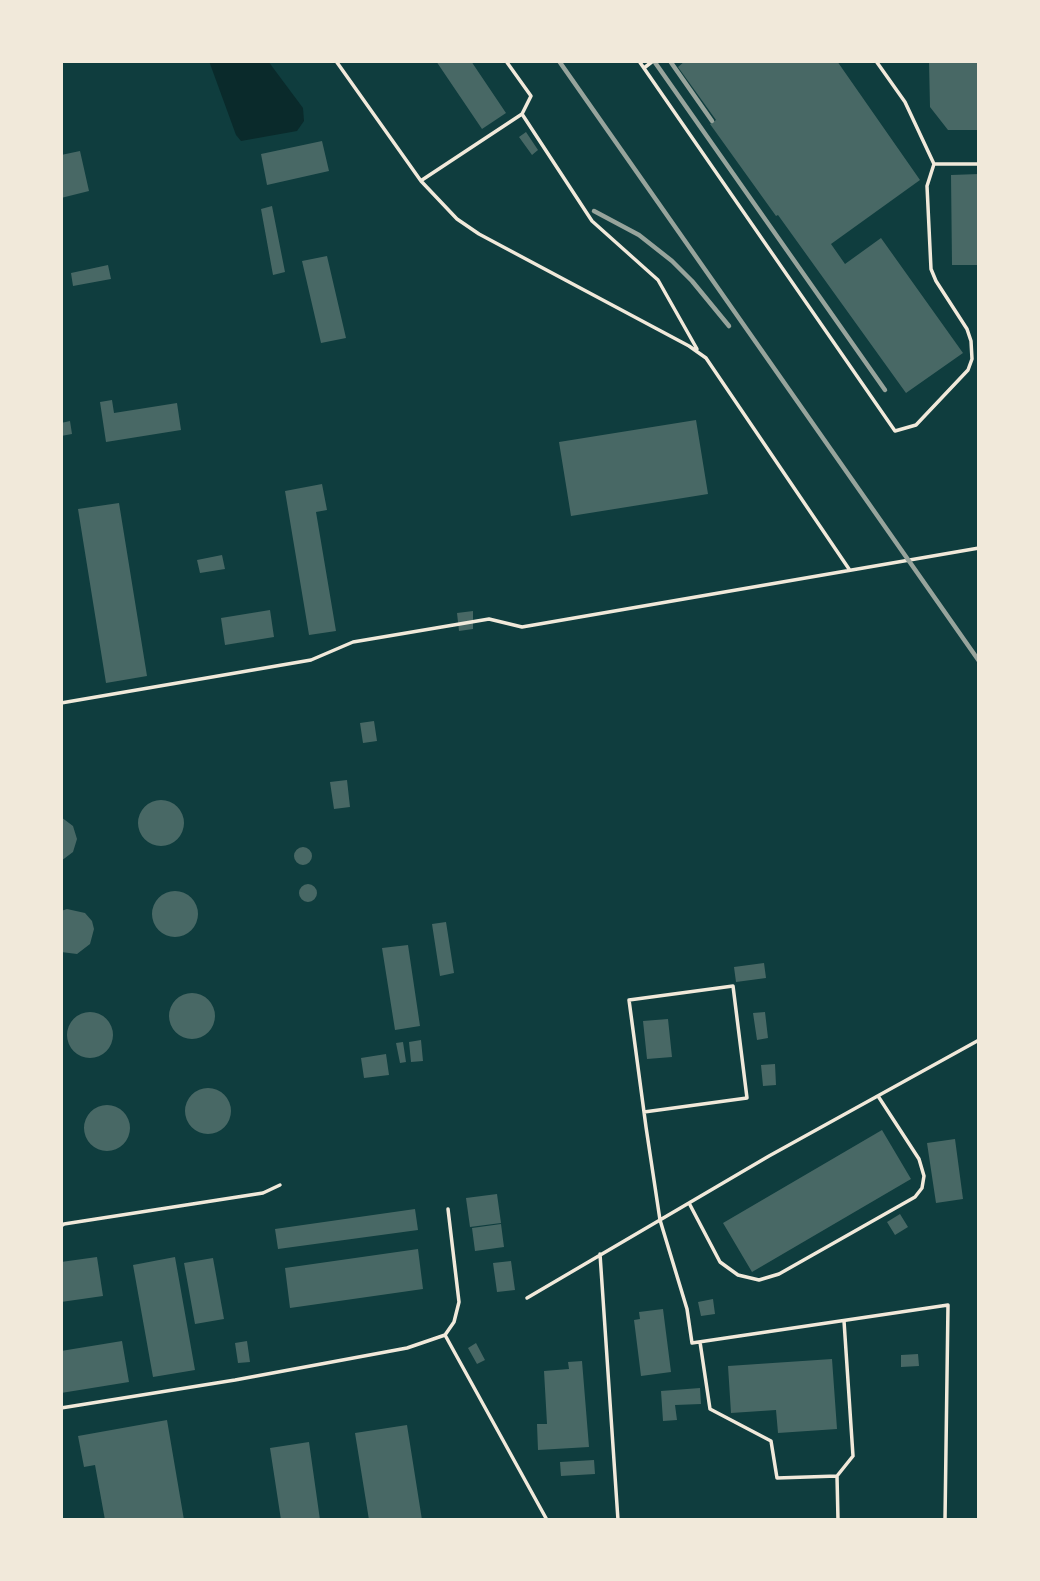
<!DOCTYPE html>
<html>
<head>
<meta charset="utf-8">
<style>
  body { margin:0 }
  #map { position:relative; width:1040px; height:1581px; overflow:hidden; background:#0f3d3e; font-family:Mulish,sans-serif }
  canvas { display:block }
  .frame { position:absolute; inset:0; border:63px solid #f1e9da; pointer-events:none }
</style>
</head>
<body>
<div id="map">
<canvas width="1040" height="1581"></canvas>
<div class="frame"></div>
</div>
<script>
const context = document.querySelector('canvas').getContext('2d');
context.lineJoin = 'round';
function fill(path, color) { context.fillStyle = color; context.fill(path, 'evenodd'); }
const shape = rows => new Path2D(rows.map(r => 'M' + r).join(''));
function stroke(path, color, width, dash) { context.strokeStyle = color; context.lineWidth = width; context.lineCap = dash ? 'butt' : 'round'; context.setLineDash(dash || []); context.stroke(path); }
fill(shape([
  [209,61,268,61,303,108,304,121,297,131,241,141,236,135]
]), '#0a2a2b');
fill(shape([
  [436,61,471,61,506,113,482,129],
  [685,61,837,61,920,180,831,244,845,264,881,238,963,353,906,393,778,215,776,216,710,124,716,120,678,67],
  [929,61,979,61,979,130,948,130,930,107],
  [526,132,538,150,532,155,519,137],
  [322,141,329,171,267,185,261,154],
  [80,151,89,191,61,198,61,155],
  [979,174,979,265,952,265,951,175],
  [272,206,285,272,273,275,261,209],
  [327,256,346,338,321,343,302,261],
  [108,265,111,279,73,286,71,273],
  [112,400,114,413,177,403,181,430,106,442,100,402],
  [696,420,708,494,571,516,559,442],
  [70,421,72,434,61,436,61,423],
  [322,484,327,510,316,512,336,631,309,635,285,491],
  [119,503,147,676,106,683,78,509],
  [222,555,225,569,200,573,197,560],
  [270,610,274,637,225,645,221,618],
  [473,611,473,629,459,631,457,613],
  [374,721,377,741,363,743,360,723],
  [347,780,350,807,334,809,330,782],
  '138 823a23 23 0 1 1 46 0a23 23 0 1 1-46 0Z',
  [61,817,73,826,77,839,73,852,61,861],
  '294 856a9 9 0 1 1 18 0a9 9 0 1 1-18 0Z',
  '299 893a9 9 0 1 1 18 0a9 9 0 1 1-18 0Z',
  '152 914a23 23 0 1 1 46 0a23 23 0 1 1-46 0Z',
  [67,909,85,913,92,921,94,929,90,944,77,954,61,952,61,911],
  [446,922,454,973,440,976,432,924],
  [408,945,420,1026,395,1030,382,948],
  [764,963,766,978,736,982,734,967],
  '169 1016a23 23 0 1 1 46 0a23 23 0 1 1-46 0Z',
  [765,1012,768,1038,757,1040,753,1013],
  '67 1035a23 23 0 1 1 46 0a23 23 0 1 1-46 0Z',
  [668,1019,672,1057,647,1059,643,1021],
  [421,1040,423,1061,411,1062,409,1042],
  [403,1042,406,1062,400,1063,396,1043],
  [386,1054,389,1075,364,1078,361,1058],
  [775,1064,776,1085,763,1086,761,1065],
  '185 1111a23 23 0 1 1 46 0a23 23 0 1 1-46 0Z',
  '84 1128a23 23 0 1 1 46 0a23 23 0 1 1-46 0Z',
  [882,1130,911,1179,752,1272,723,1223],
  [955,1139,963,1199,936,1203,927,1143],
  [497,1194,501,1223,470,1227,466,1198],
  [415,1209,418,1230,278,1249,275,1229],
  [900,1214,908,1227,895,1235,887,1222],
  [501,1224,504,1247,475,1251,472,1228],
  [418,1249,423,1289,290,1308,285,1268],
  [97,1257,103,1296,61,1302,61,1262],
  [175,1257,195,1370,153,1377,133,1265],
  [213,1258,224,1319,195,1324,184,1263],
  [511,1261,515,1290,497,1292,493,1263],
  [713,1299,715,1314,701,1316,698,1302],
  [663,1309,671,1372,641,1376,634,1320,640,1319,639,1312],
  [122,1341,129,1382,61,1393,61,1351],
  [247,1341,250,1362,238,1363,235,1343],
  [476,1343,485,1360,477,1364,468,1348],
  [918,1354,919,1366,901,1367,901,1355],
  [832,1359,837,1429,778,1433,776,1410,731,1413,728,1366],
  [582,1361,589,1447,538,1450,537,1424,547,1424,544,1371,569,1369,568,1362],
  [700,1388,701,1404,675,1405,677,1420,663,1421,661,1391],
  [167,1420,184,1520,105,1520,95,1465,84,1467,78,1436],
  [407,1425,422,1520,369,1520,355,1433],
  [309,1442,320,1520,281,1520,270,1448],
  [594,1460,595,1474,561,1476,560,1462]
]), '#486865');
stroke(shape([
  [336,61,421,181,457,219,479,234,689,346,706,358,849,569],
  [506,61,531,96,522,114,592,221,658,280,697,349],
  [639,61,895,431,916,425,968,370,972,359,971,341,967,329,936,281,931,269,927,186,934,164,905,102,876,61],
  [644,68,653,61],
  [934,164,979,164],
  [422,180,522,114],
  [61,703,311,660,353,642,489,619,522,627,979,548],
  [644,1112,747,1098,733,986,629,1000,644,1112,646,1127,660,1220,687,1309,692,1343,948,1305,945,1520],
  [689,1203,720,1262,738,1275,759,1280,779,1274,915,1197,922,1188,924,1176,919,1159,878,1096],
  [61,1226,64,1224,263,1193,280,1185],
  [600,1254,618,1520],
  [527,1298,769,1156,979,1040],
  [445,1335,547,1520],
  [700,1342,710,1409,771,1441,777,1478,837,1476],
  [61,1408,235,1380,407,1348,445,1335,454,1322,459,1302,448,1209],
  [838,1520,837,1476,853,1456,844,1321]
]), '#f1e9da', 3.5);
stroke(shape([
  [559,61,979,661],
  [654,61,885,390],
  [670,61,712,121],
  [594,211,639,235,672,261,692,281,729,326]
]), '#97a49c', 4.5);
</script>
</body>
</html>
